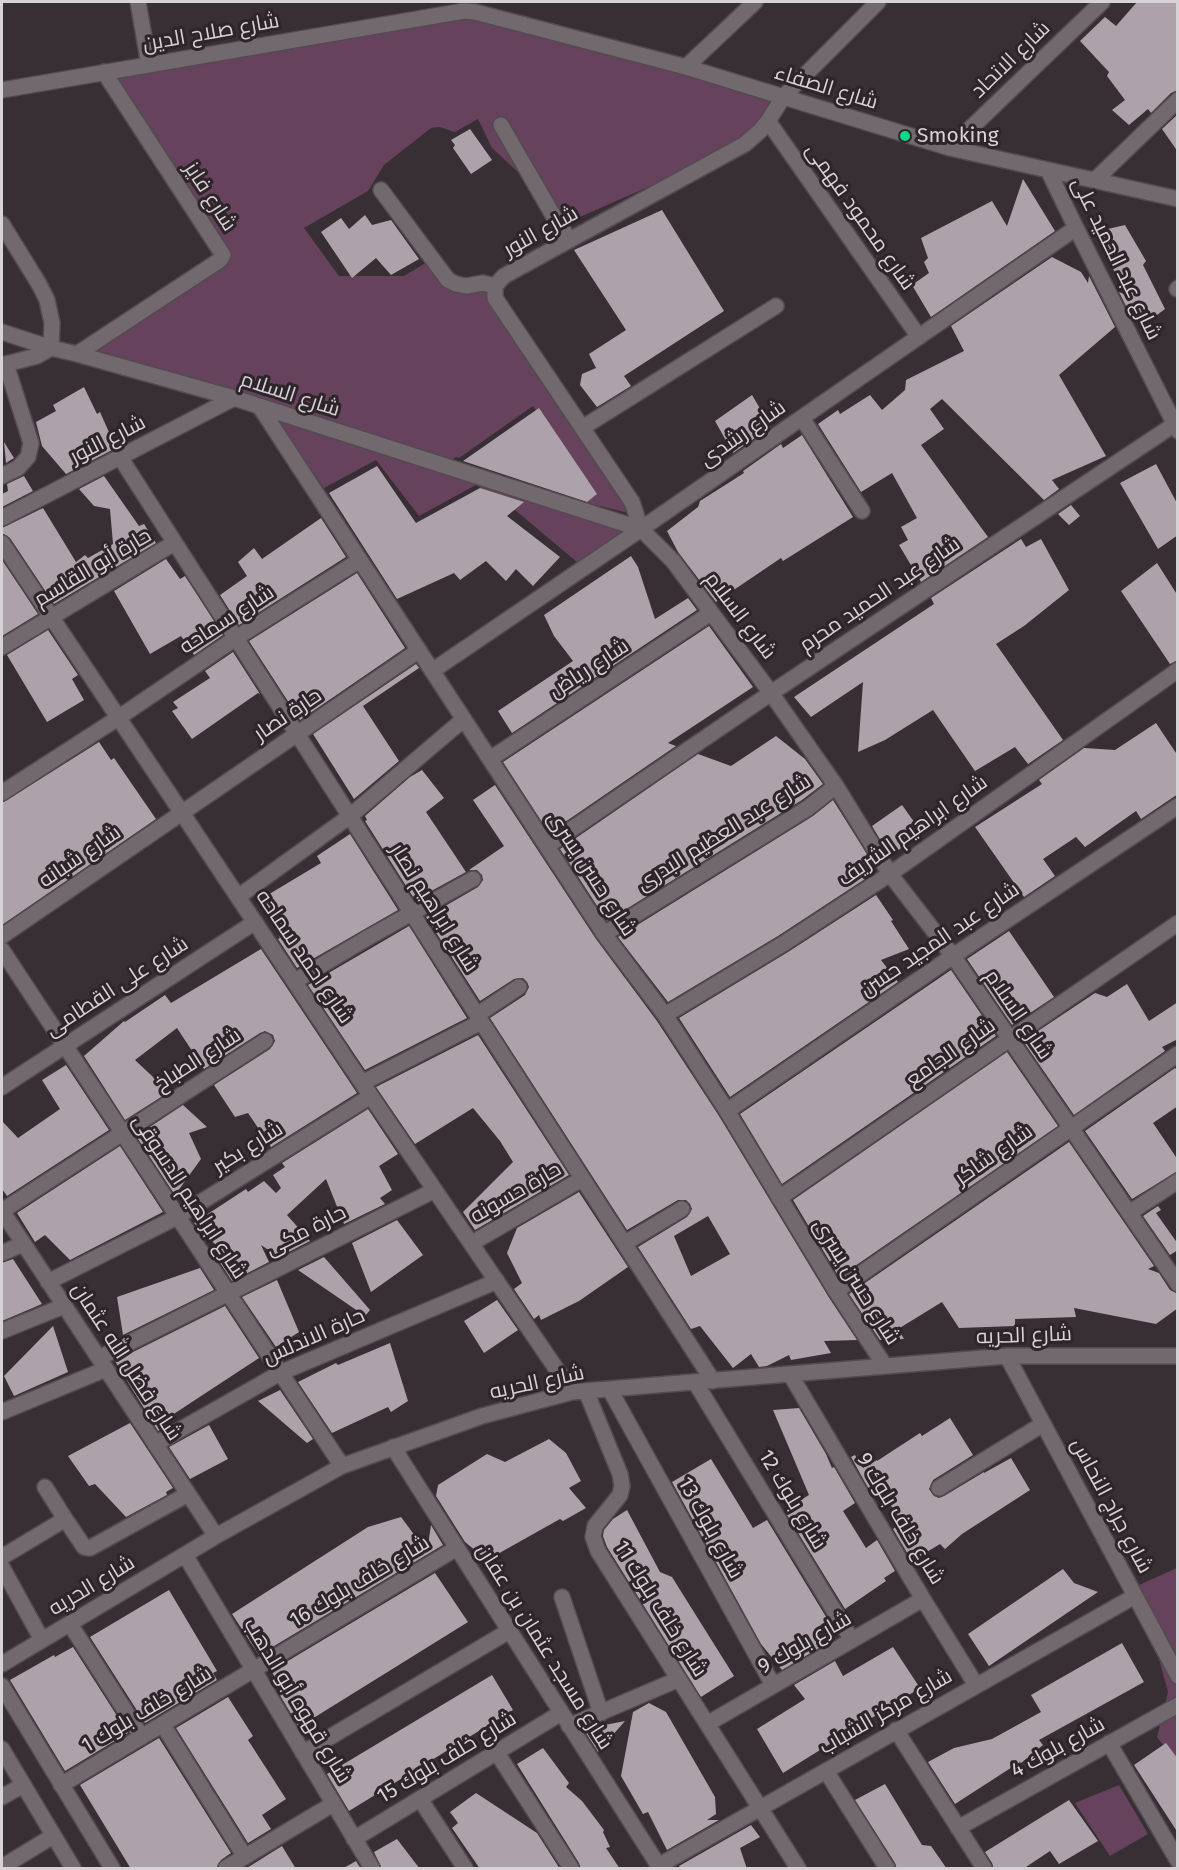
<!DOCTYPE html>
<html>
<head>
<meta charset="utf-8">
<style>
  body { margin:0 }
  #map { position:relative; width:1179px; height:1870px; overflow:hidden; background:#372f34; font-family:"Fira Sans",sans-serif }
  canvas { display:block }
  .frame { position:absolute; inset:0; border:3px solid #d7d2d5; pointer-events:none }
</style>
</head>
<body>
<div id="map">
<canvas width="1179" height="1870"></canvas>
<div class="frame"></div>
</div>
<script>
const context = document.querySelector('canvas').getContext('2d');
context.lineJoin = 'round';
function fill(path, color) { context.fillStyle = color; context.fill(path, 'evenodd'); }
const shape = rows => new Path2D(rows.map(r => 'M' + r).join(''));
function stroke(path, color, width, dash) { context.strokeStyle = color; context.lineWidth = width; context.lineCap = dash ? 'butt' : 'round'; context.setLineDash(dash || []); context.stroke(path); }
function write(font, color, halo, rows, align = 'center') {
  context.font = font + ' "Fira Sans",Cairo,sans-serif'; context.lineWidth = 6; context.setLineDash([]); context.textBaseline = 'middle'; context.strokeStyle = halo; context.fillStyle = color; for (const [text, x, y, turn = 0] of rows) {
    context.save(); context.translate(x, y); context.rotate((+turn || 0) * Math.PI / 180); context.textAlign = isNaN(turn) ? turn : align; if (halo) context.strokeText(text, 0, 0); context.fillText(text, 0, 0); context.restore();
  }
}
fill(shape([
  [464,11,773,100,745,144,571,221,492,148,478,119,455,132,440,127,431,128,384,165,368,191,304,228,339,276,404,276,432,259,456,284,483,283,637,515,587,503,591,487,533,406,459,458,456,457,451,461,97,352,98,350,96,349,229,260,227,248,113,71],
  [274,417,625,531,577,562,515,510,476,485,419,516,376,460,324,488],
  [1177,1568,1177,1763,1157,1737,1168,1692,1139,1585],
  [1119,1785,1148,1834,1110,1856,1075,1803]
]), '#67425c');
fill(shape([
  [1137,2,1178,2,1178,90,1171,93,1151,113,1148,109,1129,125,1112,110,1125,100,1107,76,1109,72,1080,41,1105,17,1116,26],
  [1178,114,1178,152,1162,129],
  [470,129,492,160,471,174,453,148,455,145,451,140],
  [1023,179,1055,231,931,317,912,285,929,273,924,262,928,258,921,238,992,201,1007,226],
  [662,210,724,311,624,376,631,386,597,407,580,385,582,374,596,368,589,354,626,330,574,250],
  [365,215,372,225,391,220,419,259,391,275,376,258,352,278,321,232,341,218,349,229],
  [1125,225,1146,261,1143,265,1165,309,1141,327,1133,311,1130,314,1119,292,1126,295,1095,232],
  [1052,257,1081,272,1088,283,1089,276,1115,327,1059,375,1106,456,1052,480,1059,489,1044,500,942,399,930,409,944,429,921,445,988,537,921,582,899,545,908,540,901,527,917,518,892,473,861,492,818,424,838,410,840,414,870,395,882,410,905,390,906,380,964,351,951,326],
  [84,387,97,414,100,412,116,448,66,474,42,446,36,422,56,411,53,405],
  [752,395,771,427,733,453,715,421],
  [539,408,597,494,587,502,463,461],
  [802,435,853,517,783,561,781,558,716,602,678,552,667,531,698,507,700,501,744,473,743,471,781,444,783,448],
  [4,442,14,458,6,463],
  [1156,464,1178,505,1178,535,1158,549,1120,483],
  [377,466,416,523,480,488,524,502,507,516,560,557,533,586,516,569,506,581,486,561,460,580,454,573,397,599,329,493],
  [24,476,33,491,2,507,2,494,8,491,7,484],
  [104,476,139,526,144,524,156,543,54,604,10,538,2,533,2,528,43,508,76,562,85,555,88,558,113,544,110,509,94,506,79,489],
  [1071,505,1080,516,1069,525,1058,514],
  [321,518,346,557,239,625,220,595,247,576,238,562,254,548,262,559],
  [1021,539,1026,547,1041,539,1069,590,1024,626,996,644,1063,740,1028,764,1015,747,975,771,933,710,885,740,858,752,863,682,811,717,794,697,934,604,931,598],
  [631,556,638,567,655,619,688,598,697,610,512,733,498,711,573,661,554,636,544,615],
  [166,559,180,579,185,576,223,635,194,655,181,636,150,654,114,591],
  [2,560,38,614,2,636],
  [1157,563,1178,596,1178,660,1170,664,1121,591],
  [357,573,405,648,300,720,249,641],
  [709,626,753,687,668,743,676,746,549,833,503,762],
  [48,630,78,675,72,679,84,700,47,722,7,655],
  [233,652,260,694,258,693,192,739,172,711,178,708,173,702,210,678,205,671],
  [416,664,419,668,363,706,399,761,354,799,313,734],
  [1156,723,1178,756,1178,794,1141,819,1136,811,1085,847,1076,837,1043,859,1055,876,1024,897,975,827,1042,784,1039,780,1084,748,1115,750],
  [776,736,805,759,823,784,802,800,607,921,560,849,698,754,731,766],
  [99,742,111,760,114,758,156,819,2,925,2,803],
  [422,770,444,798,426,812,466,872,415,900,365,821,367,820,365,816,410,777],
  [495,785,596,939,657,1021,719,1116,828,1296,857,1340,824,1341,831,1353,791,1360,789,1355,767,1366,759,1367,751,1354,733,1368,700,1326,691,1329,638,1247,687,1217,692,1209,690,1204,686,1200,678,1200,627,1230,490,1018,525,995,529,987,527,982,523,978,514,979,480,1001,426,917,478,887,483,880,482,875,477,870,469,870,504,846,473,800],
  [708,1216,730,1254,691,1276,674,1236],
  [833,800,875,867,863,876,865,879,778,936,668,1002,618,937,813,816],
  [902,805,922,833,890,856,872,826],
  [350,834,398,910,297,968,278,939,280,938,261,899,321,863,317,856],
  [876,895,893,920,891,921,909,949,881,960,898,982,730,1097,679,1018,788,952],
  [409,926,467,1018,365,1070,308,985],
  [1009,931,1054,997,1012,1025,967,959],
  [261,949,357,1093,271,1147,248,1113,235,1117,214,1085,270,1049,275,1041,273,1035,265,1031,260,1033,204,1069,177,1028,135,1060,169,1092,125,1120,84,1056,124,1021,125,1022,165,995,171,1003],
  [951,970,996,1036,782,1184,740,1114],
  [1127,984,1149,1021,1178,1002,1178,1039,1162,1047,1165,1051,1074,1115,1023,1041,1095,993,1107,997],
  [478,1035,569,1175,475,1230,463,1212,513,1162,500,1141,473,1108,415,1144,376,1087],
  [1007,1052,1058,1126,839,1277,793,1200],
  [66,1065,109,1130,7,1196,2,1189,2,1121,18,1138,60,1109,42,1080],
  [1175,1068,1178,1071,1178,1106,1153,1123,1178,1160,1178,1171,1132,1199,1085,1131],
  [183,1105,207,1127,189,1133,201,1159,175,1195,136,1136],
  [368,1109,398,1154,379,1166,392,1190,380,1198,385,1204,344,1224,326,1179,287,1215,310,1241,279,1257,261,1245,269,1262,232,1281,219,1261,224,1259,218,1253,222,1251,194,1223,246,1189,248,1192,264,1181,276,1193,281,1188,273,1175,285,1167,282,1163],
  [1069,1142,1154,1266,1148,1269,1159,1273,1170,1290,1178,1294,1178,1308,1156,1324,1074,1308,1076,1317,1015,1319,1015,1326,959,1328,942,1302,898,1329,904,1339,880,1340,849,1294],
  [120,1146,163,1212,70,1260,45,1235,35,1242,17,1213],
  [579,1192,628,1267,579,1301,541,1320,539,1315,534,1319,514,1289,522,1283,507,1253,517,1228],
  [1158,1206,1161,1210,1156,1213,1178,1244,1178,1250,1170,1255,1143,1216],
  [397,1220,423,1255,371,1292,352,1243],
  [324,1257,370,1310,365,1316,298,1270],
  [13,1259,42,1304,2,1321,2,1263],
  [200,1268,214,1290,123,1335,117,1297],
  [277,1280,299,1332,276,1347,242,1297],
  [497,1300,518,1330,484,1353,464,1321],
  [225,1306,259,1358,160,1423,163,1428,158,1431,115,1361],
  [53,1326,68,1372,14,1396,4,1376],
  [390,1343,408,1401,391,1412,388,1407,332,1433,298,1382,336,1363,338,1365],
  [280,1390,313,1439,307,1443,258,1401],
  [799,1408,826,1454,832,1468,834,1467,855,1503,843,1511,866,1548,877,1540,895,1571,884,1578,886,1581,845,1609,784,1510,809,1495,773,1410],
  [950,1418,973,1455,933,1480,929,1489,934,1496,939,1498,944,1496,984,1472,984,1473,1011,1458,1030,1490,962,1534,945,1549,940,1544,912,1561,893,1529,902,1522,879,1488,871,1493,851,1457,855,1455,863,1468,877,1460,877,1461,920,1433,922,1436],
  [130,1423,173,1488,166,1492,167,1495,165,1496,126,1517,95,1484,89,1486,68,1456],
  [209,1425,228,1459,190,1479,169,1447],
  [549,1439,566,1453,581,1481,569,1488,586,1508,563,1521,560,1519,487,1560,465,1542,436,1496,438,1485,487,1454,505,1462],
  [711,1459,753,1528,767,1520,828,1620,815,1629,824,1645,782,1670,761,1644,672,1482],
  [627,1510,660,1572,672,1577,734,1676,701,1697,607,1547,603,1536,604,1530,613,1519],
  [401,1517,427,1552,431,1525,443,1545,259,1655,232,1614,368,1527],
  [1063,1569,1074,1583,1098,1592,989,1666,968,1634],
  [435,1573,468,1622,299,1727,278,1692,283,1689,271,1671],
  [169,1590,217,1671,213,1673,217,1680,145,1723,90,1637],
  [1122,1643,1144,1682,1039,1740,1043,1745,1021,1763,1020,1762,955,1804,928,1762,954,1748,992,1739,1041,1712,1031,1695],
  [73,1647,128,1733,65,1771,10,1680,54,1655,55,1657],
  [893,1647,920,1688,783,1773,757,1729,805,1699,794,1685,835,1661,843,1676],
  [492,1675,513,1710,349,1811,327,1774],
  [228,1697,253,1736,248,1740,286,1799,262,1815,271,1829,248,1843,176,1728],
  [649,1703,666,1712,715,1797,716,1814,707,1820,719,1820,667,1850,648,1812,643,1814,621,1776,633,1712],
  [625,1721,598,1752,584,1730,590,1728],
  [159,1738,231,1853,221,1860,216,1869,131,1869,80,1785],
  [1166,1743,1178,1759,1178,1833,1134,1765],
  [543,1748,569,1783,566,1787,582,1801,604,1830,603,1832,610,1847,606,1848,620,1869,581,1869,579,1863,517,1764],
  [885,1784,922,1845,931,1846,947,1869,897,1869,895,1863,855,1800],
  [476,1793,537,1833,560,1869,480,1869,452,1828,458,1823,450,1812],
  [1069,1800,1098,1841,1059,1864,1050,1851,1023,1869,994,1869,992,1863,985,1852],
  [751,1825,760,1837,740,1848,747,1869,681,1869,679,1866],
  [397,1839,420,1869,382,1869,374,1852],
  [282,1846,296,1869,244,1869,250,1866],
  [356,1861,361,1869,342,1869]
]), '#ada2a9');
const lane = shape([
  [501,125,557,222,570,240],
  [381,190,448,280,456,284,466,286,483,283,495,286]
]);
const street = shape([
  [138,2,149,65],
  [686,67,755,2],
  [2,90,464,11,475,12,686,67,950,148,1178,199],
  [768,121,919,337],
  [950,148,1102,2],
  [1048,170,1076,228,1178,431],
  [1095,180,1178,100],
  [2,224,39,284,47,300,52,323,51,348,37,356,2,365],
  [1177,289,1178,288],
  [2,332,51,348,77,354,234,398,641,529,673,561,771,693,836,786,890,874,953,956,1178,1284],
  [77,354,220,260,223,255,104,72],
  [260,407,604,934,665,1015,727,1111,836,1291,885,1366],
  [802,418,862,511],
  [582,428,776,306],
  [120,457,477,1015,713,1381],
  [2,476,18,468,28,457,31,443,6,364],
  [2,518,234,398],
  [641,529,632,502,495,298,495,286,504,276,745,144,760,131,768,121,784,96,878,2],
  [2,543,362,1083,572,1392],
  [2,647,174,543],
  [432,671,641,529,1076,228],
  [490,759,711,613],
  [2,793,118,718,236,638,360,560],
  [547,846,771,693,1178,422],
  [238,897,350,816,464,719],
  [604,934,808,808,836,786],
  [2,936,418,651],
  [2,950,342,1466],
  [295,981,369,937,473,879],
  [477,1015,519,987],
  [665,1015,783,944,890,874,1178,670],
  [362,1083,481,1022],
  [2,1087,255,922],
  [727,1111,953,956,1178,806],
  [779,1198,1178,923],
  [2,1211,216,1536],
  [2,1211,265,1041],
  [1129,1213,1178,1181],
  [472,1243,582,1179],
  [625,1243,682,1209],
  [2,1253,23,1244],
  [48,1282,177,1217,371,1096],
  [836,1291,1178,1054],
  [2,1331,64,1306],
  [1007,1356,1178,1676],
  [99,1358,435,1190],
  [790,1374,923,1599,976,1685],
  [695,1382,852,1640],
  [610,1390,773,1685],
  [586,1391,620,1474,622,1486,620,1495,595,1526,593,1537,598,1551,798,1868],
  [2,1412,106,1369],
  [155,1444,280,1373,497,1281],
  [393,1447,660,1868],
  [45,1487,67,1522],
  [939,1488,1043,1424],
  [185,1555,372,1868],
  [2,1557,62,1521,68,1523,84,1547,90,1548,188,1494],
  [2,1567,42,1640],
  [562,1597,601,1713],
  [70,1624,142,1737],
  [2,1664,216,1536,342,1466,482,1416,572,1392,1007,1356,1178,1356],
  [2,1686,112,1868],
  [707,1724,923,1599],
  [163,1725,245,1857],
  [569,1726,679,1679],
  [896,1730,984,1868],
  [1109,1743,1178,1861],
  [2,1749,73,1868],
  [303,1753,509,1631],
  [497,1753,571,1868],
  [826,1771,887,1868],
  [61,1785,457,1548],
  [2,1797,23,1785],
  [420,1799,465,1868],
  [958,1828,1178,1705],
  [354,1839,561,1713],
  [658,1866,1135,1596],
  [2,1867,53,1836],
  [226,1868,333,1804]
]);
stroke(lane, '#524b50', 18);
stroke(street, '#524b50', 18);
stroke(lane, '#72696f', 15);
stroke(street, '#72696f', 15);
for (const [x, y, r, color] of [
  [905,136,6,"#0dd98a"]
]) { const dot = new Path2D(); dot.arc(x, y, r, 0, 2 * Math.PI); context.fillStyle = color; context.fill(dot); stroke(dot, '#2d252a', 2); }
write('21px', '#d7d2d5', '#2d252a', [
  ["شارع صلاح الدين",211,33,-10],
  ["شارع الاتحاد",1011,60,-44],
  ["شارع الصفاء",826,88,17],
  ["شارع فايز",210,197,57],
  ["شارع محمود فهمى",860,217,55],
  ["شارع النور",541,232,-29],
  ["شارع عبد الحميد على",1116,259,64],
  ["شارع السلام",290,395,18],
  ["شارع رشدى",743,434,-35],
  ["شارع النور",108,440,-27],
  ["حارة أبو القاسم",93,568,-31],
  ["شارع عبد الحميد محرم",880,595,-34],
  ["شارع السلام",740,616,53],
  ["شارع سماحه",227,620,-33],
  ["شارع رياض",589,669,-33],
  ["حارة نصار",288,715,-34],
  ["شارع ابراهيم الشريف",913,831,-35],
  ["شارع عبد العظيم البدرى",724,833,-32],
  ["شارع شبانه",80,857,-34],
  ["شارع حسن يسرى",591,874,57],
  ["شارع ابراهيم نصار",434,908,58],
  ["شارع عبد المجيد حسن",940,940,-34],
  ["شارع احمد سماحه",304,957,56],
  ["شارع على القطامى",117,987,-33],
  ["شارع السلام",1018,1015,56],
  ["شارع الجامع",951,1053,-35],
  ["شارع الطباخ",198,1060,-33],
  ["شارع بكير",248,1148,-32],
  ["شارع شاكر",994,1155,-35],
  ["حارة حسونه",516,1193,-30],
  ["شارع ابراهيم الدسوقى",189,1197,57],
  ["حارة مكى",306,1231,-27],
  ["شارع حسن يسرى",856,1282,58],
  ["شارع الحريه",1024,1336,-2],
  ["حارة الاندلس",314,1337,-24],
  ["شارع فضل الله عثمان",126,1362,57],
  ["شارع الحريه",537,1383,-12],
  ["شارع بلوك 12",792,1500,59],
  ["شارع جراج النحاس",1111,1506,62],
  ["شارع خلف بلوك 9",900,1519,59],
  ["شارع بلوك 13",710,1528,61],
  ["شارع خلف بلوك 16",360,1582,-31],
  ["شارع الحريه",92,1586,-31],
  ["شارع خلف بلوك 11",660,1609,58],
  ["شارع بلوك 9",805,1643,-30],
  ["شارع مسجد عثمان بن عفان",544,1647,58],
  ["شارع قهوه أبو الدهب",297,1701,59],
  ["شارع خلف بلوك 1",147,1710,-31],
  ["شارع مركز الشباب",886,1712,-30],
  ["شارع بلوك 4",1058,1748,-29],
  ["شارع خلف بلوك 15",447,1758,-31]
]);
write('21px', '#d7d2d5', '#2d252a', [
  ["Smoking",917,136]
], 'left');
</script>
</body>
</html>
